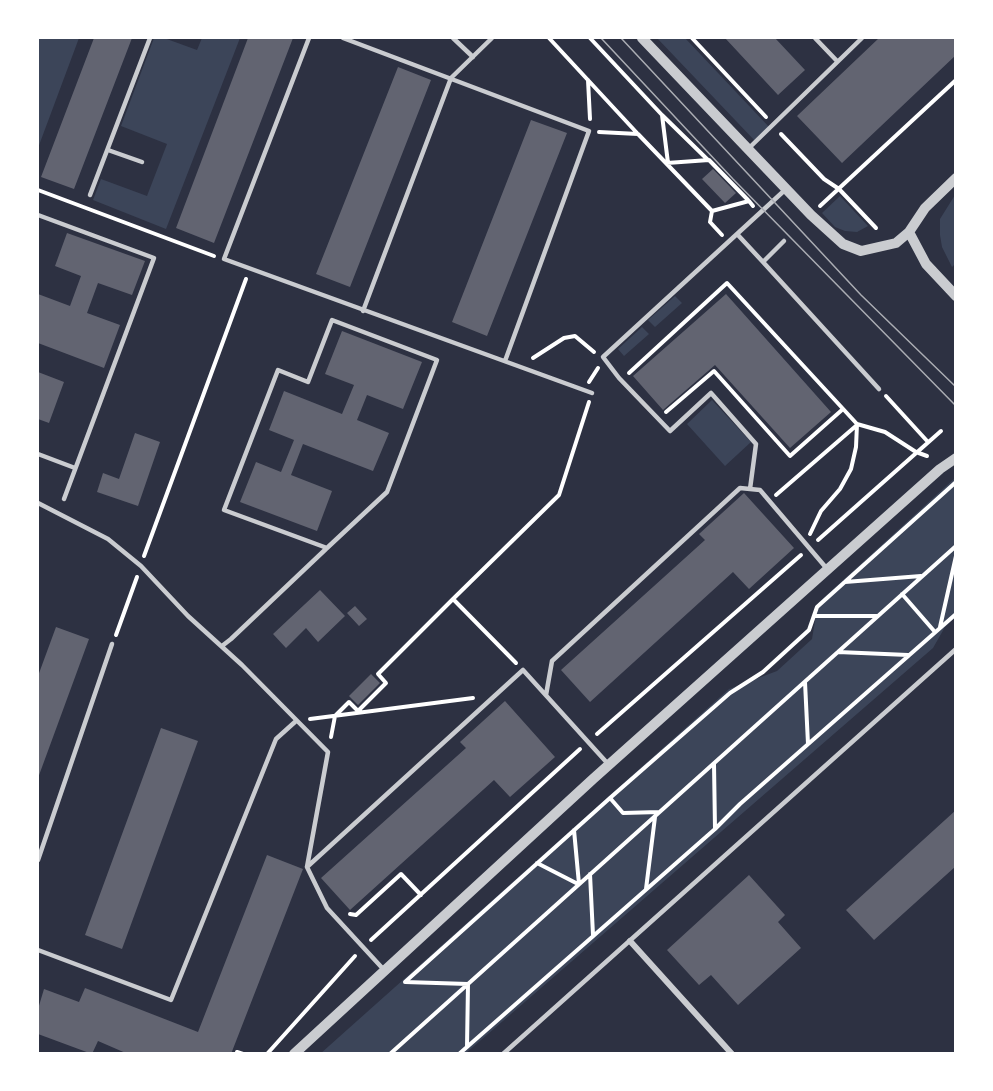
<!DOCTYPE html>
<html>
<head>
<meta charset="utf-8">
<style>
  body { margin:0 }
  #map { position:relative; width:993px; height:1091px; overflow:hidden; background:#2d3142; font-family:"Libre Baskerville",serif }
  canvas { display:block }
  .frame { position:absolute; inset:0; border:39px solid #fff; pointer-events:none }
</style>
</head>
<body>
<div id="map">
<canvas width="993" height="1091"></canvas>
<div class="frame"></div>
</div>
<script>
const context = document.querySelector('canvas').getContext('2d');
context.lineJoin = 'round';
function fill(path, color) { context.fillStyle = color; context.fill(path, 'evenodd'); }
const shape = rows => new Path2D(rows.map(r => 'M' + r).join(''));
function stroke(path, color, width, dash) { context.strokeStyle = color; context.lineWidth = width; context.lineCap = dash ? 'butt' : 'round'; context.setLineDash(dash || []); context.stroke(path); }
fill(shape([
  [38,38,79,38,38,148],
  [154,38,164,38,197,50,202,38,240,38,166,229,93,200,101,179,147,196,167,144,121,126],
  [657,38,685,38,770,128,756,142],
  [955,195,955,264,952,267,942,247,940,235,940,219],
  [840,196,868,226,857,232,845,231,835,227,822,213],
  [675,296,682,303,655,327,648,320],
  [642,327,649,334,624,356,618,349],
  [712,400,751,442,725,466,687,424],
  [955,478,955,617,945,627,933,648,466,1053,320,1054,729,689,777,671,812,639,818,603]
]), '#3c4559');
fill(shape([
  [94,38,132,38,74,189,41,177],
  [248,38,293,38,214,243,176,228],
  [725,38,775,38,805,70,778,95],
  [879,38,956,38,956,55,842,163,797,116],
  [398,67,431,80,350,287,316,274],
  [531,120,567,133,487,336,452,322],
  [713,169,736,193,725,203,702,179],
  [67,233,145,261,132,295,98,283,87,313,120,325,104,368,38,343,38,294,70,306,81,276,55,266],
  [726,294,831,412,790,448,715,365,663,410,633,376],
  [342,331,422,362,403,409,367,395,357,420,389,433,373,471,303,444,291,475,332,491,317,531,240,502,256,462,281,472,294,440,269,430,284,391,342,414,354,385,325,374],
  [38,372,64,382,49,423,38,419],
  [135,433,160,442,138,506,97,492,103,473,119,479],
  [744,493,794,548,749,589,733,572,590,702,561,670,705,540,699,534],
  [320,590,345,616,318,642,306,628,286,648,273,634],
  [355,606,367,619,359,626,347,613],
  [56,627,89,639,38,778,38,676],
  [371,674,380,683,358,705,349,696],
  [505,701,555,757,510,797,494,780,350,910,321,878,466,748,460,742],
  [161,728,198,741,122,949,85,935],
  [956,810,956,866,874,940,846,910],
  [267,855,303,869,231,1054,128,1054,98,1041,92,1054,38,1034,38,1009,44,989,79,1002,85,988,198,1032],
  [749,875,785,915,778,922,801,948,738,1005,711,975,699,985,667,950]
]), '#626471');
stroke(shape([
  [549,38,637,133],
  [590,38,662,115,668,163],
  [692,38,766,117],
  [588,80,590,119],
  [662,115,708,160],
  [599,132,638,134,712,211,749,201,753,206],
  [781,134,824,179,839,189,876,228],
  [667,163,709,160,748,200],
  [38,190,214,256],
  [820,206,956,80],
  [712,211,710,222,722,235],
  [533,358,564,338,575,336,594,352],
  [629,373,727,283,857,424,885,432,916,452,927,456],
  [589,382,598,368],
  [886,396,928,442],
  [666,412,714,371,790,456,843,409],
  [776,495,857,425],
  [810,534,821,511,840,489,851,469,856,447,857,424],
  [818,540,941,431],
  [144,556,246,279],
  [845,582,921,576],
  [902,594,935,632],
  [814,616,877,616],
  [940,627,956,556],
  [116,635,137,577],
  [838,652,908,655],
  [516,663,453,599,559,495,589,402],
  [805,682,808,744],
  [310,719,473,698],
  [597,734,801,555],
  [331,737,335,716,349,702,358,711,386,683,378,674,453,599],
  [714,764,715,829],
  [610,798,623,813,659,812],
  [574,830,579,884],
  [537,863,578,884],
  [590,874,593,935],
  [646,889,655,817],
  [350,914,356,915,401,874,421,895],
  [371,940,580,749],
  [467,1047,468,984,405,982,610,798,730,693,763,672,809,630,817,607,956,482],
  [237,1052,243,1054],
  [267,1054,355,956],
  [390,1054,956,546],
  [459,1054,715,829,740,804,956,614]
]), '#fff', 4);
stroke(shape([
  [309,38,224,259,592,393],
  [343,38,589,131,505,361],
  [453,38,473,57],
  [815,38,837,61],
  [748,149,862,38],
  [108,150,142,162],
  [90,195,150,38],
  [38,215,154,258,64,499],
  [737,234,763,262],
  [784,241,763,262,879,389],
  [363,311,451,78,492,38],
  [38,454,75,468],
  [750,489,756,444,711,393,670,431,619,378,603,357,786,189],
  [38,503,108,539,141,566,188,616,242,665,328,752,307,867,327,908,385,971],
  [222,646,231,639,327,548,387,492,437,360,332,320,308,382,278,370,224,510,327,548],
  [546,695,552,661,740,488,760,490,828,570],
  [38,860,112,644],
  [307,867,523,670,609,765],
  [38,950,171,1000,276,739,296,721],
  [503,1054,956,649]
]), '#caccd0', 4.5);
stroke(shape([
  [630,941,732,1054]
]), '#caccd0', 6);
stroke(shape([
  [642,38,811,215,843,244,861,251,896,243,909,232,925,208,956,178],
  [909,232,926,264,956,296],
  [294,1054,593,779,940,469,956,458]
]), '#caccd0', 10);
stroke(shape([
  [601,38,733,179,956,406],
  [621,38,861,295,956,387]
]), '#abadb3', 1.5);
</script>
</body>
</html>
